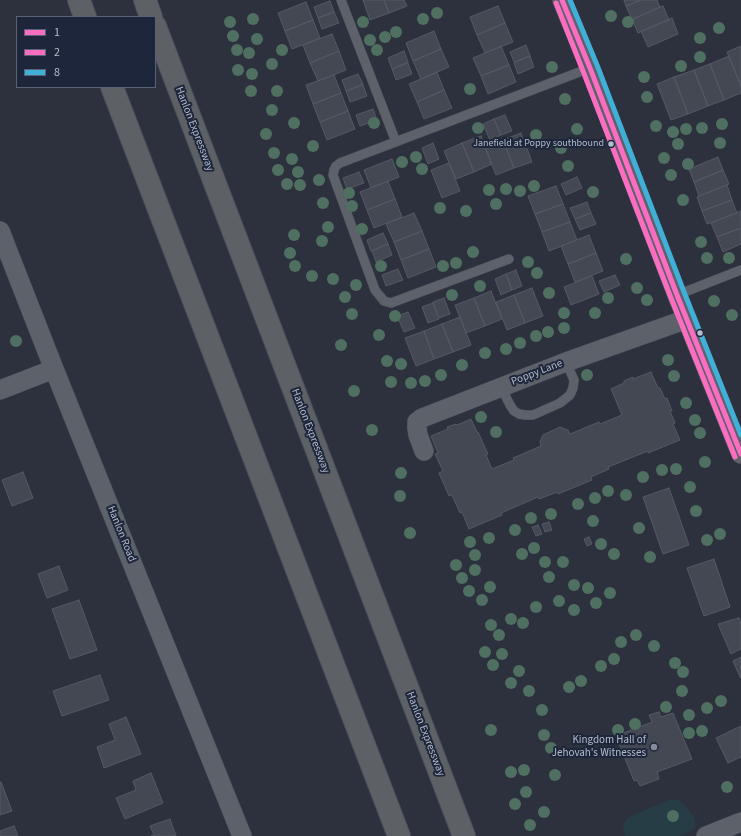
<!DOCTYPE html>
<html>
<head>
<meta charset="utf-8">
<style>
  body { margin:0 }
  #map { position:relative; width:741px; height:836px; overflow:hidden; background:#2c313d; font-family:"Source Sans 3",sans-serif }
  canvas { display:block }
  .legend { position:absolute; left:16px; top:16px; width:140px; height:72px; box-sizing:border-box; background:#1d263a; border:1px solid #5a6275; margin:0; padding:5px 7px; list-style:none; font-size:12px; color:#b6bdce }
  .legend li { display:flex; align-items:center; gap:8px; height:20px }
  .legend b { width:20px; border:1px solid #5a6275 }
</style>
</head>
<body>
<div id="map">
<canvas width="741" height="836"></canvas>
<ul class="legend">
<li><b style="height:5px;background:#fc6dc2"></b>1</li>
<li><b style="height:5px;background:#fc6dc2"></b>2</li>
<li><b style="height:5px;background:#40b0d8"></b>8</li>
</ul>
</div>
<script>
const context = document.querySelector('canvas').getContext('2d');
context.lineJoin = 'round';
function fill(path, color) { context.fillStyle = color; context.fill(path, 'evenodd'); }
const shape = rows => new Path2D(rows.map(r => 'M' + r).join(''));
function stroke(path, color, width, dash) { context.strokeStyle = color; context.lineWidth = width; context.lineCap = dash ? 'butt' : 'round'; context.setLineDash(dash || []); context.stroke(path); }
function write(font, color, halo, rows, align = 'center') {
  context.font = font + ' "Source Sans 3",sans-serif'; context.lineWidth = 4; context.setLineDash([]); context.textBaseline = 'middle'; context.strokeStyle = halo; context.fillStyle = color; for (const [text, x, y, turn = 0] of rows) {
    context.save(); context.translate(x, y); context.rotate((+turn || 0) * Math.PI / 180); context.textAlign = isNaN(turn) ? turn : align; if (halo) context.strokeText(text, 0, 0); context.fillText(text, 0, 0); context.restore();
  }
}
fill(shape([
  [673,799,678,800,682,802,694,817,695,821,695,828,691,831,679,836,625,836,623,829,624,824,627,819,631,816,669,800]
]), '#273d45');
const building = shape([
  [363,0,384,0,389,13,370,20,363,0],
  [384,0,404,0,407,6,389,13,384,0],
  [624,0,641,0,626,6,624,0],
  [641,0,657,0,660,7,632,20,626,6,641,0],
  [330,1,334,12,318,18,314,7,330,1],
  [306,2,313,20,285,31,278,13,306,2],
  [498,6,505,23,477,35,470,17,498,6],
  [663,6,669,20,638,33,632,19,663,6],
  [334,12,339,23,322,29,318,18,334,12],
  [672,18,678,34,648,47,641,31,672,18],
  [313,20,320,38,292,49,285,31,313,20],
  [505,23,513,42,485,53,477,35,505,23],
  [434,31,441,49,413,61,406,43,434,31],
  [332,34,339,51,310,63,303,45,332,34],
  [526,45,530,56,514,62,510,52,526,45],
  [501,46,509,65,481,76,473,58,501,46],
  [741,46,741,86,727,52,741,46],
  [441,49,449,67,421,79,413,61,441,49],
  [339,51,346,70,318,81,310,63,339,51],
  [404,51,408,62,392,69,388,58,404,51],
  [530,56,534,67,518,74,514,63,530,56],
  [729,56,741,86,741,93,724,100,710,64,729,56],
  [408,63,412,74,396,80,392,69,408,63],
  [710,64,724,100,708,106,694,70,710,64],
  [509,65,516,82,488,94,481,76,509,65],
  [694,70,708,106,688,114,674,77,694,70],
  [437,72,444,90,417,102,409,84,437,72],
  [358,74,363,84,346,91,342,80,358,74],
  [334,75,341,93,313,104,306,85,334,75],
  [674,77,688,114,671,120,657,84,674,77],
  [363,85,367,96,350,102,346,91,363,85],
  [444,90,452,108,424,119,417,102,444,90],
  [341,93,348,111,320,122,313,104,341,93],
  [373,109,377,120,360,126,356,115,373,109],
  [348,111,355,129,327,140,320,122,348,111],
  [505,115,512,131,501,135,494,119,505,115],
  [494,119,501,135,490,140,483,124,494,119],
  [521,133,532,162,514,168,503,140,521,133],
  [481,136,492,164,474,172,462,143,481,136],
  [503,140,514,168,496,175,485,148,503,140],
  [433,143,439,159,428,164,422,148,433,143],
  [462,143,474,172,456,179,444,151,462,143],
  [718,157,723,170,694,182,689,169,718,157],
  [392,159,399,177,371,188,364,170,392,159],
  [449,163,460,191,442,198,431,170,449,163],
  [723,170,729,184,699,196,694,182,723,170],
  [359,172,364,183,347,189,343,178,359,172],
  [577,177,582,188,566,195,561,184,577,177],
  [388,181,395,199,367,210,360,192,388,181],
  [727,185,732,200,702,211,697,197,727,185],
  [556,186,563,204,535,214,528,196,556,186],
  [395,199,402,217,374,228,367,210,395,199],
  [732,200,737,213,707,224,702,211,732,200],
  [587,202,591,213,575,219,570,208,587,202],
  [563,204,570,222,542,232,535,214,563,204],
  [741,211,741,228,717,237,711,223,741,211],
  [414,213,422,231,394,242,386,224,414,213],
  [591,213,596,224,580,230,575,219,591,213],
  [570,222,577,240,549,251,542,232,570,222],
  [741,228,741,244,723,252,717,237,741,228],
  [422,231,429,249,401,260,394,242,422,231],
  [383,233,388,244,371,251,367,240,383,233],
  [589,235,596,253,568,264,561,246,589,235],
  [388,244,392,255,376,262,372,251,388,244],
  [429,249,436,267,408,278,401,260,429,249],
  [596,253,603,271,575,282,568,264,596,253],
  [398,269,403,280,386,286,382,275,398,269],
  [516,270,522,286,512,290,506,274,516,270],
  [506,274,512,290,501,295,495,279,506,274],
  [615,275,620,285,604,292,599,281,615,275],
  [592,276,599,294,571,305,564,287,592,276],
  [532,288,543,316,525,323,514,295,532,288],
  [491,291,502,319,485,326,474,298,491,291],
  [514,295,525,323,507,330,496,302,514,295],
  [444,298,450,314,439,318,433,302,444,298],
  [474,298,485,326,466,333,455,305,474,298],
  [433,303,439,319,428,323,422,307,433,303],
  [408,312,415,328,404,332,397,316,408,312],
  [460,317,471,345,453,352,442,324,460,317],
  [442,324,453,352,434,359,424,331,442,324],
  [424,331,434,359,416,366,405,338,424,331],
  [651,372,658,388,660,388,665,399,667,398,672,411,670,411,675,423,673,424,680,440,648,453,648,451,608,467,609,469,591,477,592,480,558,494,557,492,539,499,538,497,501,513,502,515,469,529,462,512,460,513,452,495,449,496,439,473,443,471,435,454,438,453,431,436,448,429,447,427,456,424,457,425,471,419,477,432,478,432,488,454,486,455,492,469,514,460,513,458,541,446,540,442,543,435,560,427,568,430,570,434,599,422,600,424,622,415,611,389,624,383,624,381,633,377,633,379,651,372],
  [23,472,33,498,12,506,2,480,23,472],
  [669,488,689,545,663,554,643,497,669,488],
  [549,522,552,530,545,532,542,524,549,522],
  [538,525,542,534,536,536,532,527,538,525],
  [589,537,592,544,587,546,584,539,589,537],
  [714,559,730,607,704,616,687,568,714,559],
  [59,566,68,590,47,598,38,574,59,566],
  [79,600,97,650,70,659,52,609,79,600],
  [739,618,741,624,741,649,731,654,718,624,739,618],
  [741,657,741,679,733,661,741,657],
  [100,675,109,700,62,716,53,691,100,675],
  [659,712,661,717,673,713,692,759,657,772,659,779,640,786,637,780,634,781,616,736,652,722,649,715,659,712],
  [126,717,141,754,104,768,97,747,115,740,109,724,126,717],
  [741,726,741,757,728,763,716,738,741,726],
  [151,773,163,803,125,819,116,798,136,790,133,781,151,773],
  [0,782,1,782,12,811,0,815,0,782],
  [170,819,176,836,151,836,154,835,150,826,170,819],
  [14,826,18,836,0,836,0,831,14,826]
]);
fill(building, '#444853');
stroke(building, '#545965', 1);
const lane = shape([
  [341,0,396,142],
  [509,259,391,303,384,301,375,290,333,175,334,170,336,166,340,163,590,68],
  [677,295,741,270],
  [501,387,510,405,514,411,519,414,525,415,533,415,560,403,570,395,573,388,574,380,566,362]
]);
const street = shape([
  [562,0,590,68,677,295,741,454],
  [0,231,54,369,242,836],
  [0,390,54,369],
  [424,451,418,435,417,428,417,422,422,418,566,362,687,319],
  [706,836,741,822]
]);
const highway = shape([
  [79,0,85,17],
  [145,0,151,17],
  [155,26,464,836],
  [112,87,399,836]
]);
stroke(lane, '#494d56', 10);
stroke(street, '#494d56', 20);
stroke(highway, '#494d59', 24);
stroke(lane, '#5d616a', 9);
stroke(street, '#5d616a', 19);
stroke(highway, '#5d6064', 22);
stroke(shape([
  [562,0,590,68,677,295,741,454]
]), '#fc6dc2', 5);
stroke(shape([
  [556,3,583,71,671,298,735,457]
]), '#fc6dc2', 5);
stroke(shape([
  [570,0,597,65,684,292,741,435]
]), '#40b0d8', 5);
context.fillStyle = '#4f6f61';
for (const [x, y] of [
  [437,13],
  [611,16],
  [253,19],
  [423,19],
  [230,22],
  [363,22],
  [628,22],
  [719,28],
  [396,32],
  [233,36],
  [385,37],
  [700,38],
  [257,39],
  [370,40],
  [237,50],
  [282,50],
  [377,50],
  [249,53],
  [700,57],
  [272,64],
  [681,66],
  [552,67],
  [238,70],
  [252,74],
  [644,77],
  [470,89],
  [251,91],
  [277,91],
  [647,97],
  [565,99],
  [272,110],
  [294,123],
  [374,123],
  [722,124],
  [656,126],
  [478,128],
  [702,128],
  [577,129],
  [686,129],
  [673,132],
  [266,134],
  [536,135],
  [720,143],
  [678,144],
  [313,146],
  [561,148],
  [274,153],
  [416,157],
  [664,158],
  [292,159],
  [402,162],
  [688,164],
  [568,166],
  [422,169],
  [278,170],
  [298,172],
  [671,175],
  [319,180],
  [287,184],
  [300,185],
  [534,186],
  [506,189],
  [489,190],
  [520,191],
  [593,192],
  [349,193],
  [683,200],
  [323,203],
  [496,204],
  [352,206],
  [440,208],
  [466,211],
  [328,227],
  [362,229],
  [294,235],
  [322,241],
  [701,242],
  [473,252],
  [290,253],
  [707,258],
  [729,258],
  [626,259],
  [528,262],
  [456,263],
  [295,266],
  [381,266],
  [443,266],
  [537,273],
  [312,276],
  [333,279],
  [356,285],
  [480,286],
  [637,288],
  [549,293],
  [452,295],
  [345,297],
  [608,298],
  [647,300],
  [714,301],
  [564,313],
  [595,313],
  [352,314],
  [732,315],
  [395,316],
  [564,328],
  [548,332],
  [379,335],
  [536,336],
  [16,341],
  [520,343],
  [341,345],
  [506,349],
  [485,353],
  [668,360],
  [387,361],
  [401,364],
  [462,365],
  [441,375],
  [587,375],
  [674,376],
  [425,381],
  [391,382],
  [411,383],
  [354,391],
  [686,403],
  [481,417],
  [695,420],
  [372,430],
  [496,432],
  [700,433],
  [705,462],
  [676,469],
  [662,470],
  [401,473],
  [643,477],
  [690,487],
  [608,491],
  [626,495],
  [400,496],
  [595,498],
  [578,504],
  [696,511],
  [551,514],
  [531,518],
  [593,521],
  [639,528],
  [515,530],
  [410,533],
  [720,534],
  [489,538],
  [707,540],
  [470,542],
  [601,544],
  [534,548],
  [522,554],
  [614,554],
  [475,555],
  [650,557],
  [545,562],
  [563,562],
  [456,565],
  [475,570],
  [549,577],
  [462,578],
  [574,585],
  [490,587],
  [588,588],
  [469,591],
  [610,593],
  [482,600],
  [559,601],
  [596,603],
  [536,607],
  [574,610],
  [511,619],
  [523,623],
  [491,625],
  [499,635],
  [636,635],
  [621,642],
  [654,646],
  [485,652],
  [502,654],
  [614,659],
  [675,663],
  [493,665],
  [601,666],
  [519,671],
  [683,672],
  [581,681],
  [511,683],
  [569,687],
  [529,691],
  [682,691],
  [721,701],
  [666,707],
  [707,708],
  [542,710],
  [689,715],
  [635,724],
  [491,730],
  [618,730],
  [702,731],
  [689,733],
  [544,735],
  [551,748],
  [524,770],
  [511,772],
  [555,775],
  [727,787],
  [526,792],
  [515,804],
  [544,812],
  [673,816],
  [530,825]
]) { context.beginPath(); context.arc(x, y, 6, 0, 2 * Math.PI); context.fill(); }
for (const [x, y, r, color] of [
  [611,144,3.5,"#b6bdce"],
  [700,333,3.5,"#b6bdce"],
  [654,747,4,"#868c9b"]
]) { const dot = new Path2D(); dot.arc(x, y, r, 0, 2 * Math.PI); context.fillStyle = color; context.fill(dot); stroke(dot, '#1d263a', 1.5); }
write('10px', '#b6bdce', '#1d263a', [
  ["Janefield at Poppy southbound",604,144]
], 'right');
write('11px', '#b6bdce', '#1d263a', [
  ["Hanlon Expressway",194,129,69],
  ["Poppy Lane",537,373,-21],
  ["Hanlon Expressway",310,431,69],
  ["Hanlon Road",121,534,68],
  ["Hanlon Expressway",425,734,69]
]);
write('11px', '#b6bdce', '#1d263a', [
  ["Kingdom Hall of",646,741],
  ["Jehovah's Witnesses",646,754]
], 'right');
</script>
</body>
</html>
